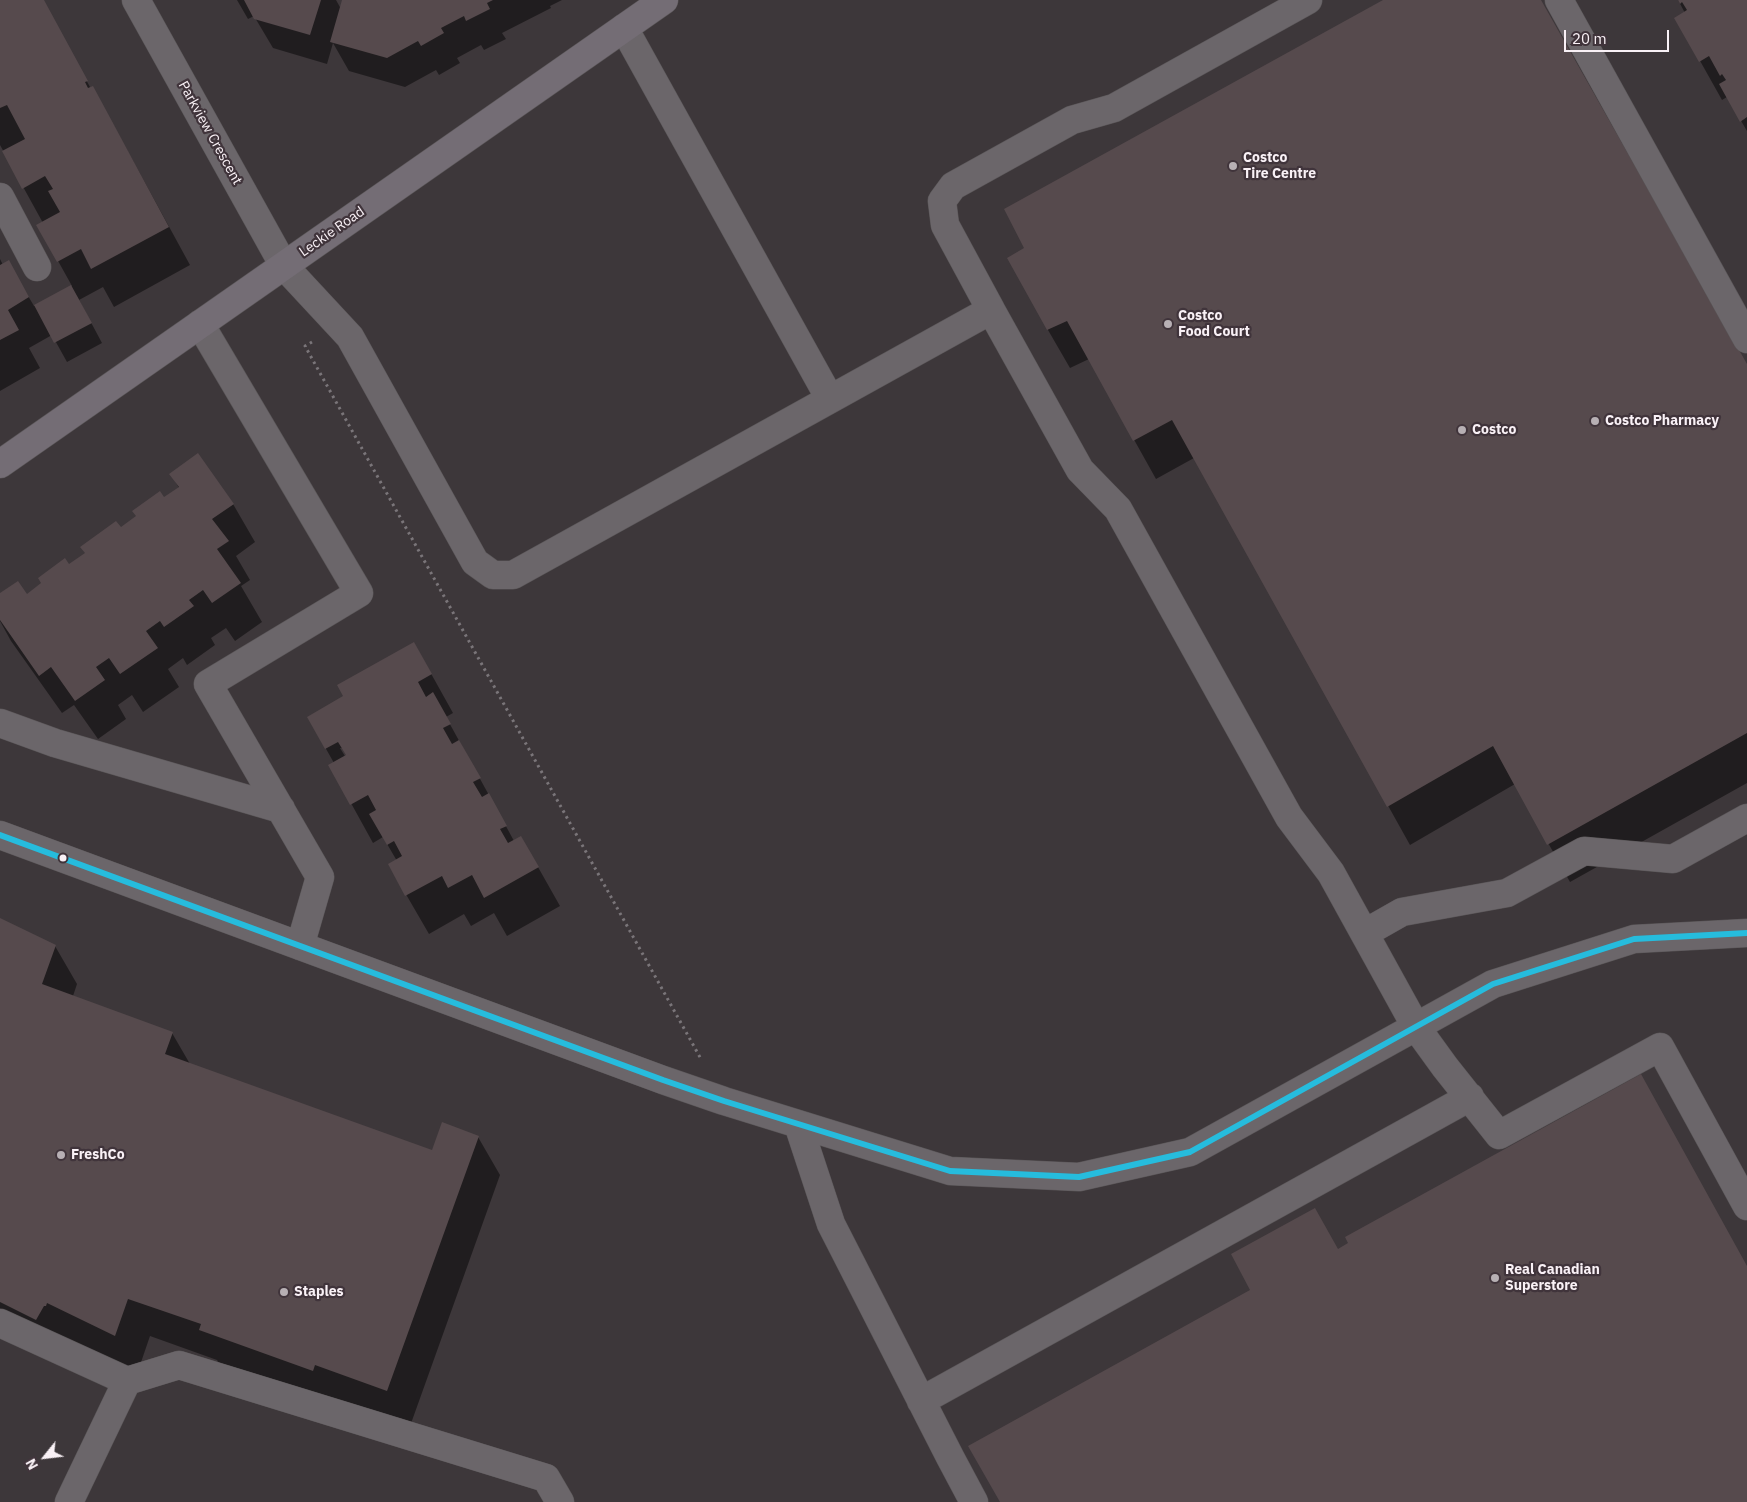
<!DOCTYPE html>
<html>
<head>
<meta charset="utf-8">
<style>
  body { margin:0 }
  #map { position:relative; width:1747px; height:1502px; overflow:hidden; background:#3d373a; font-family:"IBM Plex Sans",sans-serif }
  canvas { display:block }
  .north { position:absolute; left:20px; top:1432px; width:50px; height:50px; -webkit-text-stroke:4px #40343b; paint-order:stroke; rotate:241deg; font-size:14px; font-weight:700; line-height:20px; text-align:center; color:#f9f1f6 }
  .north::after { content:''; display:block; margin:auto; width:18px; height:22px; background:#f9f1f6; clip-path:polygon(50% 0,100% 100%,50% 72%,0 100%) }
  .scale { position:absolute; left:1564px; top:30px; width:105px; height:22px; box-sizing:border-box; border:2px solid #f9f1f6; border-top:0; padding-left:6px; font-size:15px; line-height:18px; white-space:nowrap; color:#f9f1f6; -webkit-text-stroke:4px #40343b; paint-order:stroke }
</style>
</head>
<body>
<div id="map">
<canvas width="1747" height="1502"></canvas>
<div class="north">N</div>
<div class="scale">20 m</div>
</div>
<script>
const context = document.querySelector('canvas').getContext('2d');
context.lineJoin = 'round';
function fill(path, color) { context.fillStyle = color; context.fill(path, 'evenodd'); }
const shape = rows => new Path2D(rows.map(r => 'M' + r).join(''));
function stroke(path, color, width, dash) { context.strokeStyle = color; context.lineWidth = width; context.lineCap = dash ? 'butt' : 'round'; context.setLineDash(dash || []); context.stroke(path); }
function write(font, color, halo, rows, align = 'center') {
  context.font = font + ' "IBM Plex Sans",sans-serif'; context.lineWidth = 4.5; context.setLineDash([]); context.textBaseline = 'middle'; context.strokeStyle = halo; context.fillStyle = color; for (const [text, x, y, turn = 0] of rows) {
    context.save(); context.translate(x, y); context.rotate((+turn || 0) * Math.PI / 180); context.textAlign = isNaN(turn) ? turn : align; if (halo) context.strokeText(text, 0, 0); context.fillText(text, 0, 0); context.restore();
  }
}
fill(shape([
  [0,0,42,0,90,87,114,126,190,265,114,307,103,287,79,300,102,343,67,362,52,335,29,348,40,368,0,391,0,259,3,265,8,262,34,306,72,286,38,225,43,223,0,145],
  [237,0,336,0,341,9,344,0,562,0,550,6,551,8,502,33,506,39,484,50,481,45,457,58,460,63,439,75,436,70,405,87,349,71,333,43,327,64,273,48,254,16,248,19],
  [1386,0,1540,0,1747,366,1747,783,1570,882,1515,784,1410,845,1194,458,1156,479,1089,359,1070,368,1048,330,1025,249],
  [1678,0,1747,0,1747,131,1727,97,1722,100,1676,18,1685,13],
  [171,474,233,504,255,542,236,556,250,580,241,586,262,622,235,641,226,628,211,638,215,645,187,665,183,658,168,669,179,687,143,712,132,695,118,705,126,719,98,739,74,705,62,713,11,641,0,621,0,595,26,596,164,499,179,488],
  [414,643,453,713,446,717,501,817,514,841,521,837,560,906,507,936,494,913,471,926,464,914,429,934,389,865,397,861,383,837,373,843,330,765,334,763,308,717,345,697],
  [340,748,343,748,350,760,348,761],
  [0,920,55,946,77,984,73,996,172,1033,190,1064,433,1152,478,1137,500,1175,409,1429,222,1368,217,1360,150,1336,137,1374,0,1329]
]), '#0007');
fill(shape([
  [0,0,44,0,88,81,85,82,88,88,93,86,169,227,91,269,81,249,57,262,36,225,60,212,48,191,53,189,45,176,22,189,2,151,25,139,7,105,0,108],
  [244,0,321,0,310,35,254,19],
  [342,0,493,0,487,3,490,9,466,21,464,16,441,28,444,33,421,46,418,41,387,58,330,42],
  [1383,0,1541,0,1747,364,1747,733,1547,845,1493,746,1387,807,1172,420,1133,441,1067,321,1047,330,1007,258,1024,248,1004,209],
  [1678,0,1747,0,1747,117,1740,122,1719,84,1726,80,1722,74,1720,76,1709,56,1699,62,1674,18,1687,10,1682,2,1680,4],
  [9,260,29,297,8,310,19,330,0,340,0,265],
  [71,285,92,323,54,343,34,305],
  [198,453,234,504,212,519,229,541,217,549,241,583,212,603,203,590,189,600,194,606,164,627,160,621,146,631,158,648,120,674,109,658,96,667,105,680,75,701,51,667,39,676,0,620,0,593,18,581,27,594,41,583,38,578,65,558,69,564,85,553,80,547,116,521,121,527,136,516,132,511,160,491,164,497,179,487,169,474],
  [414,642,432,674,418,682,426,697,433,692,451,724,443,728,452,744,459,740,481,778,473,782,482,797,489,793,507,826,500,829,508,843,521,836,539,867,484,898,472,875,448,888,442,876,405,896,388,864,402,856,394,841,387,845,369,814,376,810,368,795,350,805,328,765,346,755,338,742,325,749,307,717,343,696,337,685],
  [0,918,56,945,42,984,173,1032,165,1054,432,1150,442,1122,479,1136,387,1391,315,1365,313,1371,199,1330,201,1324,128,1299,115,1336,47,1303,46,1306,44,1306,36,1320,0,1302],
  [1641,1074,1747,1266,1747,1502,1000,1502,968,1446,1250,1290,1231,1254,1315,1208,1338,1249,1348,1243,1345,1237]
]), '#564a4d');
const minor = shape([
  [136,0,284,266,350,337,475,562,493,575,513,575,991,310,1080,470,1118,509,1289,817,1331,873,1416,1027,1445,1067,1499,1135,1660,1047,1747,1206],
  [1559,0,1747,339],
  [624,28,830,399],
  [0,197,37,267],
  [991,310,945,225,942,201,953,186,1072,120,1114,108,1308,0],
  [200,324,359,593,208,684,320,877,300,946],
  [0,723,55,743,281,809],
  [0,835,663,1080,724,1101,950,1171,1079,1177,1190,1152,1493,984,1634,939,1747,933],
  [1365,933,1402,912,1507,893,1584,851,1673,859,1747,818],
  [798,1124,831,1224,950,1457,974,1502],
  [0,1323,127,1381],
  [921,1401,1470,1097],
  [69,1502,127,1381,179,1365,546,1478,560,1502]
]);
const major = shape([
  [0,464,664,0]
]);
stroke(minor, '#5a5658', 29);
stroke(major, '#5a5658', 29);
stroke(shape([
  [312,342,305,346,701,1059]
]), '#7a7579', 3, [2.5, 4]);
stroke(minor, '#6b666a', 28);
stroke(major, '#746d75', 28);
stroke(shape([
  [0,835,663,1080,724,1101,950,1171,1079,1177,1190,1152,1493,984,1634,939,1747,933]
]), '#26bcdd', 6);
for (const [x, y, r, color] of [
  [1233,166,5,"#b7b0b4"],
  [1168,324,5,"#b7b0b4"],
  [1595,421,5,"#b7b0b4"],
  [1462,430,5,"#b7b0b4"],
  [63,858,4.5,"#f9f1f6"],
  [61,1155,5,"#b7b0b4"],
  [1495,1278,5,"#b7b0b4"],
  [284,1292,5,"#b7b0b4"]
]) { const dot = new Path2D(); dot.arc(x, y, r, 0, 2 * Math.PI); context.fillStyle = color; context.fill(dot); stroke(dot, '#40343b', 2); }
write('14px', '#f9f1f6', '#40343b', [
  ["Parkview Crescent",210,133,61],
  ["Leckie Road",332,232,-35]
]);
write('bold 14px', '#f9f1f6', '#40343b', [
  ["Costco",1243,158],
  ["Tire Centre",1243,174],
  ["Costco",1178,316],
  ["Food Court",1178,332],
  ["Costco Pharmacy",1605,421],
  ["Costco",1472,430],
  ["FreshCo",71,1155],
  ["Real Canadian",1505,1270],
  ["Superstore",1505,1286],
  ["Staples",294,1292]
], 'left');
</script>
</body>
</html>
